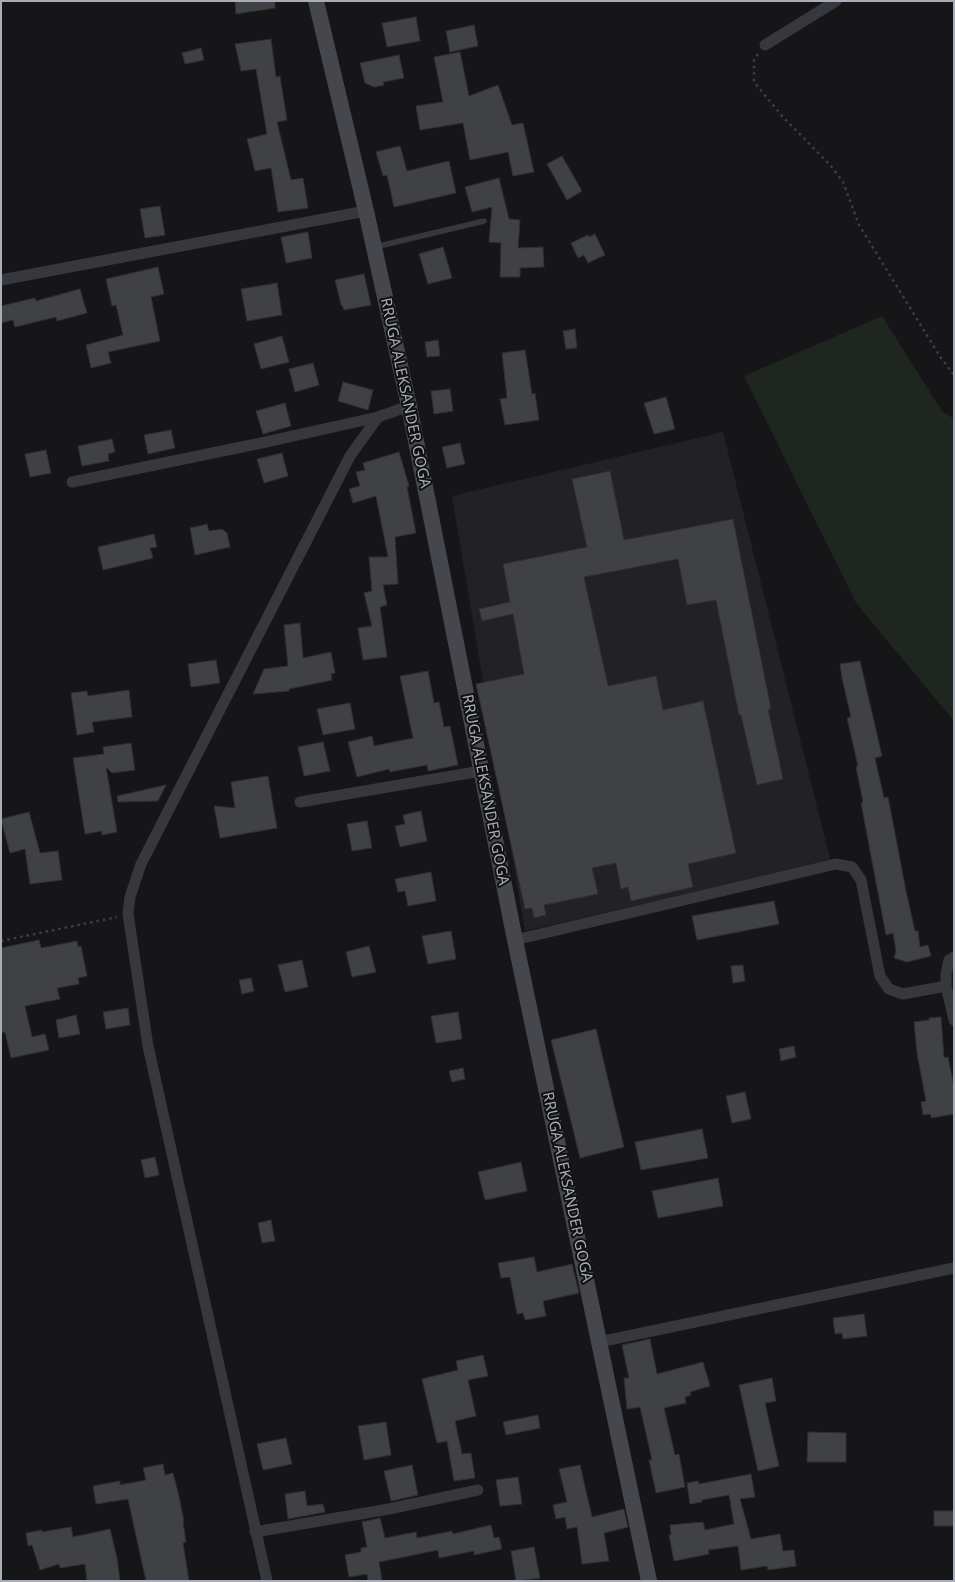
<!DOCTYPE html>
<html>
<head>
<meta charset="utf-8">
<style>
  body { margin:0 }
  #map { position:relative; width:955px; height:1582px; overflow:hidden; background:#161618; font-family:"Noto Sans",sans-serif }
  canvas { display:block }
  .frame { position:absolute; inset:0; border:2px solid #a8adb8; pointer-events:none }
</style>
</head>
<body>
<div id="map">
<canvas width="955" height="1582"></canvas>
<div class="frame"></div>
</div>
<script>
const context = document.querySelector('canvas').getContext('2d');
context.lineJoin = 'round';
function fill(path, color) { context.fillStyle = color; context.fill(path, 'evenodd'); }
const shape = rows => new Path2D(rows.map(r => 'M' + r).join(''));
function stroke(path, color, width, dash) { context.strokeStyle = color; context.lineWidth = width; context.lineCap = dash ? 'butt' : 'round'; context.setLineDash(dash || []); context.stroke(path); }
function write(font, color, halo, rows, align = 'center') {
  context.font = font + ' "Noto Sans",sans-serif'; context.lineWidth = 4; context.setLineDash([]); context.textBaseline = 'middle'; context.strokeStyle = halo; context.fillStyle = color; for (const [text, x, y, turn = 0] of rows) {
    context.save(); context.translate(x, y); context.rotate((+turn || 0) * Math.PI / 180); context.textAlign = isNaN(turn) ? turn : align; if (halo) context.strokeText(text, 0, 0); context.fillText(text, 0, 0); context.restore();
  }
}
fill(shape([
  [723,432,831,862,525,931,452,496]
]), '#222225');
fill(shape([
  [882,316,942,411,954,419,954,721,856,603,744,376]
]), '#1e261f');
const building = shape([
  [235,1,275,1,275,8,236,14,235,1],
  [416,17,420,41,387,47,382,23,416,17],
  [474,25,478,46,450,52,446,31,474,25],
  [271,39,276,77,280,76,287,120,277,122,291,180,303,178,308,208,278,212,271,168,255,171,247,139,267,134,256,69,241,71,235,44,271,39],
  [201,48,204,60,185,64,182,53,201,48],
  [460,52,469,96,498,85,512,125,523,123,534,172,513,176,508,152,470,160,463,123,420,130,416,106,443,102,434,57,460,52],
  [399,55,404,78,383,82,384,85,374,87,365,83,360,63,399,55],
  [400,146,407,171,449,161,456,193,394,207,387,175,383,176,376,152,400,146],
  [562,156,582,191,567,200,547,164,562,156],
  [499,178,509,219,520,220,518,248,543,247,544,267,520,268,520,277,500,277,501,243,489,242,492,207,472,212,465,187,499,178],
  [160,206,165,235,145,238,140,209,160,206],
  [308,232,312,258,286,263,281,237,308,232],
  [595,234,605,255,588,263,584,255,578,258,571,243,588,235,589,237,595,234],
  [443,247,452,278,428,284,419,254,443,247],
  [158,267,164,294,151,297,160,341,108,352,111,363,91,368,86,345,123,335,116,305,112,306,106,279,158,267],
  [364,274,371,305,344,310,342,305,341,305,335,280,364,274],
  [277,283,282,315,247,321,241,289,277,283],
  [80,289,87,313,57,321,56,317,15,327,13,320,1,323,1,306,35,298,36,301,80,289],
  [575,329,577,348,566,349,563,331,575,329],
  [282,336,289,362,261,369,254,344,282,336],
  [438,340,440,356,427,357,425,342,438,340],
  [525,350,532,394,535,393,539,420,505,425,500,399,507,398,502,353,525,350],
  [313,363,319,385,295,392,289,369,313,363],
  [343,382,373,390,368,410,338,401,343,382],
  [450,389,453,411,434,414,431,391,450,389],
  [666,397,675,429,654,434,644,403,666,397],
  [285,403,291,426,263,434,256,411,285,403],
  [171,430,175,448,148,454,144,435,171,430],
  [112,439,115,452,108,454,109,461,82,466,78,446,112,439],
  [460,443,465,464,447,468,442,447,460,443],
  [46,450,51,473,30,477,25,454,46,450],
  [399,452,409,486,407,487,416,533,395,537,398,584,383,585,387,605,380,607,387,657,363,660,358,628,372,626,364,593,372,591,369,557,388,557,376,496,353,503,349,489,360,486,356,472,365,470,363,463,399,452],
  [282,453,288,476,264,483,257,459,282,453],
  [610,471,624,540,733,519,771,709,768,709,783,779,757,785,741,715,739,715,716,600,687,605,678,559,584,577,608,686,656,676,663,710,703,701,736,853,688,864,693,887,631,901,628,887,621,889,616,863,592,868,598,894,544,905,546,915,534,918,532,908,525,909,476,684,524,674,513,614,482,621,479,609,510,602,503,564,587,547,572,479,610,471],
  [207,524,209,531,222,529,227,533,230,547,195,555,190,528,207,524],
  [154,534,157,547,150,548,153,558,103,570,98,547,154,534],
  [300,623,303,658,331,652,335,673,331,674,332,680,289,689,289,691,253,694,264,669,288,666,284,625,300,623],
  [216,660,220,683,191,687,188,664,216,660],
  [860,661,882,756,875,758,884,798,888,797,906,891,915,931,918,931,920,947,928,945,931,956,907,962,894,958,896,951,893,933,886,935,861,803,863,802,856,767,858,766,847,718,851,717,842,678,840,664,860,661],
  [428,671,434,703,439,702,444,727,450,726,458,765,428,771,427,765,390,772,389,769,357,777,348,742,372,736,374,746,413,738,400,676,428,671],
  [129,690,132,717,92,722,94,732,77,735,71,693,87,691,88,696,129,690],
  [350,703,355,729,323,735,317,709,350,703],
  [323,742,330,771,304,776,298,747,323,742],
  [131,743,135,770,112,773,106,767,117,832,102,835,102,831,85,834,73,758,104,754,103,747,131,743],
  [268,776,277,828,220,838,214,806,235,808,231,782,268,776],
  [166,785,158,801,118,802,117,796,166,785],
  [421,811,427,841,400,847,395,826,405,824,403,815,421,811],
  [29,812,40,853,58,851,62,880,30,884,25,849,10,853,1,819,29,812],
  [367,821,372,848,352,851,347,824,367,821],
  [431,872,436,901,408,906,405,891,398,892,395,879,431,872],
  [774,901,779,924,697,940,692,916,774,901],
  [451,931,456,959,428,964,422,936,451,931],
  [39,940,41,948,77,941,78,947,81,946,87,976,78,978,79,984,57,988,60,999,25,1006,32,1037,45,1034,49,1050,11,1058,5,1032,1,1033,1,948,39,940],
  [369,946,376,972,352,977,346,952,369,946],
  [302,960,308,987,285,992,278,965,302,960],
  [743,965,745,981,733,983,731,966,743,965],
  [251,978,254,991,242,994,239,980,251,978],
  [128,1008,130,1025,106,1029,103,1012,128,1008],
  [458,1012,462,1039,436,1043,431,1016,458,1012],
  [76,1015,80,1034,59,1038,56,1020,76,1015],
  [941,1017,944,1058,948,1057,954,1087,954,1114,931,1118,931,1114,923,1115,921,1102,926,1101,917,1053,914,1022,929,1020,929,1018,941,1017],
  [596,1029,624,1147,580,1158,551,1040,596,1029],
  [794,1046,796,1057,781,1061,779,1049,794,1046],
  [463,1068,465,1079,452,1082,449,1071,463,1068],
  [745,1092,751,1119,732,1123,726,1096,745,1092],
  [702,1129,708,1158,641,1170,635,1142,702,1129],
  [155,1157,159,1175,145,1178,141,1160,155,1157],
  [521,1162,527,1191,485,1200,478,1172,521,1162],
  [718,1178,723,1206,658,1218,652,1191,718,1178],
  [271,1220,275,1241,262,1243,258,1223,271,1220],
  [534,1257,537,1272,572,1264,579,1293,543,1301,546,1316,525,1320,523,1313,517,1314,510,1277,501,1278,498,1263,534,1257],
  [864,1314,867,1336,843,1339,842,1333,835,1334,833,1318,864,1314],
  [650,1339,657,1374,703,1362,710,1386,690,1392,691,1395,685,1397,686,1403,664,1408,675,1455,679,1454,685,1487,656,1493,649,1460,652,1460,640,1407,627,1409,624,1378,629,1378,622,1345,650,1339],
  [483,1355,488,1376,468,1380,476,1416,455,1421,462,1454,471,1453,475,1478,454,1481,447,1441,437,1443,422,1379,458,1370,456,1361,483,1355],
  [772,1378,776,1401,765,1403,779,1466,758,1471,739,1385,772,1378],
  [538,1415,540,1428,506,1435,503,1422,538,1415],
  [386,1422,391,1455,364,1460,358,1426,386,1422],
  [808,1432,846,1433,846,1462,807,1462,808,1432],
  [286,1438,292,1464,263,1470,257,1444,286,1438],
  [163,1464,165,1475,173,1473,179,1496,184,1522,183,1522,186,1542,183,1543,189,1581,146,1581,128,1499,96,1504,93,1486,120,1481,120,1485,146,1480,143,1468,163,1464],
  [412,1465,418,1495,391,1501,384,1471,412,1465],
  [580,1465,592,1517,624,1509,628,1527,604,1533,609,1561,582,1564,577,1527,567,1529,565,1517,556,1519,553,1505,567,1502,559,1469,580,1465],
  [751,1474,755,1497,740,1499,751,1539,780,1534,783,1551,794,1550,796,1566,768,1570,767,1566,741,1570,738,1546,708,1550,709,1554,674,1561,669,1535,671,1535,670,1525,703,1522,705,1530,734,1524,729,1495,702,1500,702,1502,690,1504,687,1483,698,1481,699,1484,751,1474],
  [518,1477,522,1504,500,1506,496,1480,518,1477],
  [305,1491,307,1506,323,1504,325,1512,288,1519,285,1494,305,1491],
  [934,1511,954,1511,954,1526,934,1526,934,1511],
  [380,1518,385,1538,416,1532,417,1538,452,1531,453,1534,491,1525,494,1538,499,1537,502,1549,474,1555,474,1551,439,1558,438,1550,379,1562,382,1581,368,1581,367,1574,349,1577,345,1555,361,1552,361,1548,367,1547,362,1522,380,1518],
  [71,1527,73,1537,110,1529,117,1558,120,1581,87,1581,85,1564,60,1568,59,1564,40,1570,32,1545,28,1546,26,1533,42,1530,42,1532,71,1527],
  [534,1547,540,1578,516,1581,511,1551,534,1547]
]);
fill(building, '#404145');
stroke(building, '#303034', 1);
stroke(shape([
  [758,54,754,60,754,82,782,116,831,166,843,182,859,225,941,358,954,375],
  [1,941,117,917]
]), '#3d3f44', 2.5, [2.5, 4]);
stroke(shape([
  [375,247,484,221]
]), '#37383d', 5.5);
stroke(shape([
  [765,45,836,1],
  [1,280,366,211],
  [72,482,266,442,378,417],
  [300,802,481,771],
  [515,940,836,864,852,867,861,880,880,976,889,989,903,994,946,986],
  [954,957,949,960,946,974,946,986,954,1020],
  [599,1342,954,1268],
  [255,1532,389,1509,478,1490],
  [267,1581,148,1046,128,914,130,897,141,864,350,456,378,417,409,406]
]), '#37383d', 11);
stroke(shape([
  [316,1,366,211,409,406,515,940,649,1581]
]), '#45474d', 16);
write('15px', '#a8adb8', '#111113', [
  ["RRUGA ALEKSANDER GOGA",405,393,78],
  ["RRUGA ALEKSANDER GOGA",485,790,79],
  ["RRUGA ALEKSANDER GOGA",567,1187,78]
]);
</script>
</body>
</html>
